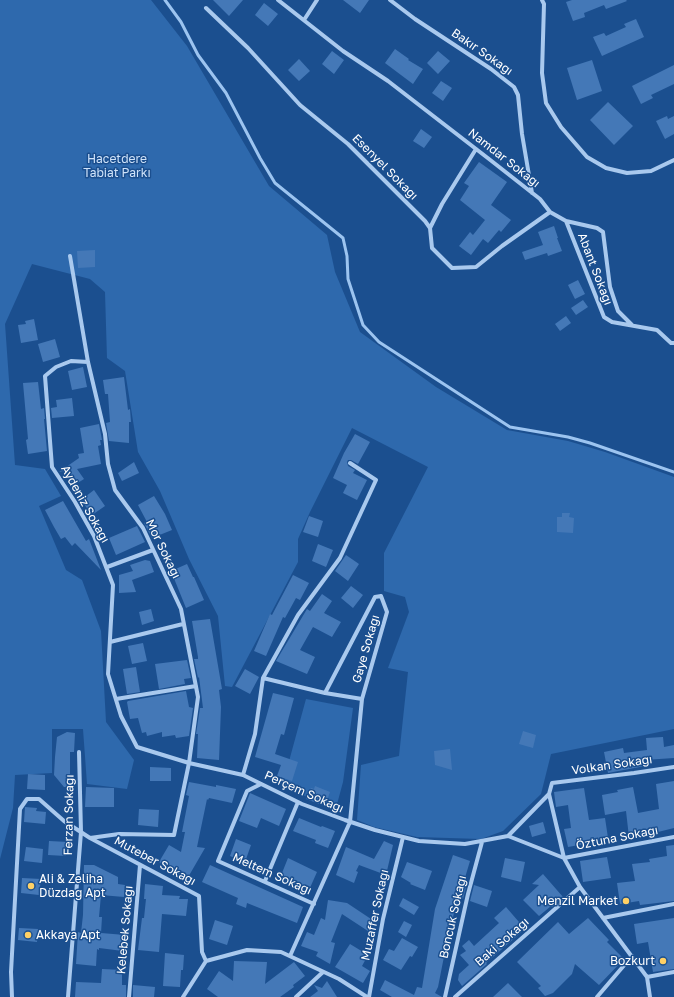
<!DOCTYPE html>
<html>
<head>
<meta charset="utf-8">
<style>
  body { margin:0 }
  canvas { display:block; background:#1b4f8f }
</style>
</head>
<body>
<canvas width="674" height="997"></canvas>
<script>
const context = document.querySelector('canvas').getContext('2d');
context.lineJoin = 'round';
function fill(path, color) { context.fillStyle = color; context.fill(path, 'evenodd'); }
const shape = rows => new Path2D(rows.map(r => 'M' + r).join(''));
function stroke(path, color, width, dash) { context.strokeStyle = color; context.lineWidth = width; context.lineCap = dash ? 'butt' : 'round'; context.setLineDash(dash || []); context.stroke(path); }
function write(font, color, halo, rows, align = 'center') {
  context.font = font + ' "Golos Text",sans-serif'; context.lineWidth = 3; context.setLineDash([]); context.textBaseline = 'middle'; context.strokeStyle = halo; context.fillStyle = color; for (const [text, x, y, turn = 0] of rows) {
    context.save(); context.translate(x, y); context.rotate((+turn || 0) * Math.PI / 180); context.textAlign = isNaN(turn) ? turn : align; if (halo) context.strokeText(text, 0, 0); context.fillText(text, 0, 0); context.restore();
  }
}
fill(shape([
  [0,0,151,0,187,46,269,186,327,235,335,272,360,332,436,387,507,430,568,441,605,452,674,477,674,729,551,754,541,794,503,831,481,839,417,837,374,827,357,820,361,765,399,756,408,672,388,668,409,612,405,597,384,591,384,553,428,467,352,428,310,512,298,539,298,562,232,687,225,686,218,616,189,559,160,491,138,452,125,371,107,358,105,292,90,279,32,264,5,324,15,465,45,469,61,496,39,506,66,570,82,580,101,631,106,722,134,760,127,789,87,784,83,729,52,729,52,773,15,775,13,808,0,859],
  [306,699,353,708,343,782,336,808,282,787]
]), '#2e69ad');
stroke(shape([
  [165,0,181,22,198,55,226,93,260,158,275,183,343,238,347,256,348,279,363,325,379,342,510,427,568,437,590,443,674,472]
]), '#9cc4f0', 3);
fill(shape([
  [213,0,243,0,229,16],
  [343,0,369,0,360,13],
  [572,0,626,0,627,1,606,9,604,5,584,13,585,17,573,21,566,2],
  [264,3,278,14,268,26,255,15],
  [636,19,644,37,602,56,593,37,604,33,606,36,626,27,624,24],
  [395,49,409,59,408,60,423,69,413,84,385,63],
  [332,51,344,60,334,74,322,64],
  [438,51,450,61,438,74,427,63],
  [299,59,310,71,299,81,288,70],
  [592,60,602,91,577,100,567,68],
  [674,65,674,84,651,95,653,98,641,104,632,86],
  [441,81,452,88,443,101,432,93],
  [608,102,633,126,614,145,590,120],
  [667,116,668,119,674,116,674,134,665,139,656,121],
  [421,129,432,137,424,148,413,141],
  [479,162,507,182,491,205,511,220,501,232,499,230,488,243,483,239,471,255,459,246,470,232,473,235,485,220,460,200,469,186,464,183],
  [554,226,558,238,557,238,562,251,548,256,547,253,525,260,522,252,543,245,538,232],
  [95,250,95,267,78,268,77,251],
  [578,280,585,294,575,299,568,285],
  [583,300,588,307,576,315,571,308],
  [566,316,571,323,560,331,555,324],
  [34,319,38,340,21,343,18,325,26,324,25,321],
  [55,339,60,357,43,362,38,344],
  [83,367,87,387,72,390,68,371],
  [124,377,128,410,130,409,131,422,129,422,129,443,109,441,106,423,110,422,108,394,105,394,103,380],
  [38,382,41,409,44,408,45,419,44,419,47,451,28,454,26,440,28,439,23,383],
  [72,398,74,416,52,418,51,408,57,407,56,400],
  [99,424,102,440,100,440,101,445,98,446,101,464,77,469,84,479,73,486,63,471,59,472,79,458,78,454,84,453,80,428],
  [355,434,370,442,358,464,351,460,348,460,347,462,348,466,355,470,353,473,367,480,357,500,343,493,347,485,333,478,344,453],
  [134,462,139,473,122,481,118,473],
  [94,490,105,506,92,515,81,500],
  [154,496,165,514,172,530,152,538,144,523,147,522,138,505],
  [63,501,86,541,89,539,101,570,75,543,72,546,65,537,61,539,54,527,45,510],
  [562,513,570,513,569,517,574,518,573,533,557,532,557,517,562,517],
  [309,516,323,521,318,537,303,532],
  [137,526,145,542,116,555,109,538],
  [318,544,333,550,326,567,312,561],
  [346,555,359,564,348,581,335,571],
  [145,560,150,561,154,572,132,580,136,592,119,593,119,575,133,571,130,565],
  [187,564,193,577,194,577,204,600,186,608,171,571],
  [293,575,309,583,300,600,296,598,285,618,283,617,266,656,254,651,270,614,272,615],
  [351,586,363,595,353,608,341,598],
  [322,594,332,601,324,613,341,622,332,637,313,627,300,650,315,657,307,674,276,661,307,609,310,611],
  [151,609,154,621,142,625,139,612],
  [210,619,222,689,219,690,221,707,219,760,197,758,198,734,196,734,200,708,203,708,199,677,198,678,194,659,198,659,198,657,192,621],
  [143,643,147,661,132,664,128,646],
  [187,660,191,678,184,679,185,684,159,689,155,664],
  [136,667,140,692,127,694,123,669],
  [245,669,259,677,250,694,235,686],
  [186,691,189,707,193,708,189,736,176,738,175,735,162,737,162,732,147,736,146,732,142,733,138,718,130,719,127,702,128,701],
  [273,693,294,698,284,735,281,734,275,754,298,762,292,781,277,776,281,765,255,757],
  [523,731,536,735,533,748,519,744],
  [67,732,75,733,74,752,70,752,70,787,64,787,54,775,55,757,57,737],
  [663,737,664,747,674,745,674,758,644,760,645,766,608,773,604,752,623,748,624,753,647,750,646,738],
  [450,749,452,770,435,765,434,751],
  [150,767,171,768,171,781,150,781],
  [28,774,45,775,45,790,27,789],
  [674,781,674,828,646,835,629,837,626,811,605,815,602,795,618,792,617,790,633,787,638,813,659,809,656,784],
  [189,782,216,787,216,785,236,789,232,803,209,798,208,800,207,799,197,847,205,848,187,879,159,862,169,845,181,852,185,832,182,832,189,796,186,795],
  [315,786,330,792,325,806,306,799,311,788,314,789],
  [86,787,114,788,114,807,85,807],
  [584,788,589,820,605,818,608,838,590,841,590,843,568,847,564,829,571,828,568,805,556,807,554,792],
  [250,793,286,809,279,826,261,818,257,828,239,821],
  [25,807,37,808,36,811,46,812,45,824,24,822],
  [139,809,159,810,158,827,138,825],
  [299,818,321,827,322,826,335,831,328,848,315,843,316,840,293,831],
  [543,822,546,833,532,837,529,826],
  [236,839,251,845,245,862,230,856],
  [49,841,68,842,66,856,48,855],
  [384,841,393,845,386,875,359,865,356,871,358,872,354,883,336,875,346,847,374,859],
  [674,845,674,901,640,905,639,901,620,904,617,883,635,881,632,864,650,862,649,859,667,856,666,846],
  [26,847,43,849,42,863,24,861],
  [453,855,470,861,464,881,467,883,463,899,458,897,452,921,451,921,438,987,435,993,442,997,392,997,380,990,385,980,414,995,417,987,422,988,435,909],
  [607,857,611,878,583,882,580,861],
  [288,858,317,872,309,890,280,878],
  [505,858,525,862,521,882,501,877],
  [407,862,432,871,425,890,410,884,411,883,401,877],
  [84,865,94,865,118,877,118,884,125,885,124,897,101,895,99,917,102,917,101,933,125,935,123,951,99,948,99,950,97,949,96,966,76,964,78,932,81,933,83,915],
  [210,865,303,907,297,923,247,903,246,908,236,904,238,898,202,882],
  [543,874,563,897,552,907,551,906,539,916,523,900,539,885,532,884],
  [22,878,41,879,39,895,21,893],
  [145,884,163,886,162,895,180,896,179,899,188,899,186,916,162,914,159,952,138,950,142,918,144,918,146,899,144,899],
  [474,885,492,891,487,907,470,901],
  [403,898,419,907,414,915,399,906],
  [328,900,347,903,374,921,368,931,342,914,331,942,335,943,330,964,316,956,318,952,301,946,307,932,314,935,321,918,325,920],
  [506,907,525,929,486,963,487,964,462,986,458,980,459,974,469,965,460,955,466,951,462,946,469,940,474,946,499,923,494,918],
  [588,918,609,940,607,942,624,959,599,985,575,964,572,974,553,993,545,996,538,988,541,986,517,962,558,922,569,934],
  [674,918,674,969,653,972,648,942,637,944,634,924],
  [215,920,233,926,227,945,209,939],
  [404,921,412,925,406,937,398,932],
  [19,928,38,929,37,942,18,940],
  [402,938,418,947,412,957,410,956,401,970,383,960,389,949,394,951],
  [350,944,368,955,362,966,370,971,363,983,335,967],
  [165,953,184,955,183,970,181,970,180,987,163,986],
  [234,961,267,962,265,984,294,962,305,976,293,985,294,987,280,997,218,997,207,989,219,971,233,981],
  [102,969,122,970,122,985,126,985,126,997,75,997,76,982,101,983],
  [327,981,337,997,310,997,318,991,314,985,322,988],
  [508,983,522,997,493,997],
  [133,985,155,987,154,997,133,997]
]), '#4478b7');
stroke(shape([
  [278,0,343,51,388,81,489,159,540,199,550,212,566,221,597,228,603,232,610,287,618,311,632,325],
  [390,0,415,19,491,69,514,87,518,95,522,134,532,193],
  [542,0,544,4,542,73,546,103,561,127,587,157,606,168,627,173,651,171,674,160],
  [206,8,248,48,300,105,348,144,425,221,430,228,432,248,452,268,476,267,502,246,550,212],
  [304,20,317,0],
  [566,221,604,317,612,322,657,330,671,343,674,343],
  [430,228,442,204,476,149],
  [70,256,88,362,105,434,108,464,115,490,143,528,181,609,198,697,189,763,137,747,121,716,108,674,113,585,94,536,75,502,52,467,45,376,56,367,71,361,88,362],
  [107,567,153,550],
  [110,642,183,624],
  [263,678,325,693,362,699],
  [116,699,196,686],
  [243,775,255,734,263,678,298,615,340,558,376,480,350,463],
  [261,784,247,791,218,861,314,904],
  [549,794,564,858,580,887,647,977,650,997],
  [508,836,549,794,552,783,634,773,674,767],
  [90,838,119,834,174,835,189,763,243,775,302,804,345,820,375,830,419,841,465,844,508,836,564,858,674,837],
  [265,881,298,802],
  [603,918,674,904],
  [290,956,350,822,362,699,387,612,381,596,375,597,325,693],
  [647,977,674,972],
  [12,997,11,972,20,809,27,799,39,799,64,821,90,838,199,896,202,952,206,961,247,950,281,952,339,979,367,997],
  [68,997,81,832,79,752],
  [129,997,140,865],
  [183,997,206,961],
  [296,997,323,972],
  [369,997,383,919,403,837],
  [445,997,468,894,482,842],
  [455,997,580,887],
  [597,997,632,956]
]), '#a9c9ee', 4);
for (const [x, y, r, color] of [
  [31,886,4,"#ffd166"],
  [626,901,4,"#ffd166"],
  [28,935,4,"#ffd166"],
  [663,961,4,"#ffd166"]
]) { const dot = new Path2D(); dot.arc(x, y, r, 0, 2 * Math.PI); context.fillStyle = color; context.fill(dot); stroke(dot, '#1b4f8f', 1.5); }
write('12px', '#fff', '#1b4f8f', [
  ["Bakır Sokağı",482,52,35],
  ["Namdar Sokağı",504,158,38],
  ["Esenyel Sokağı",385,167,45],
  ["Abant Sokağı",595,269,69],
  ["Aydeniz Sokağı",85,504,61],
  ["Mor Sokağı",163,549,64],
  ["Gaye Sokağı",366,649,-74],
  ["Volkan Sokağı",612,765,-8],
  ["Perçem Sokağı",304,792,24],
  ["Ferzan Sokağı",69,815,-89],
  ["Öztuna Sokağı",617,838,-11],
  ["Muteber Sokağı",155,861,28],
  ["Meltem Sokağı",272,874,24],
  ["Muzaffer Sokağı",375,915,-78],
  ["Boncuk Sokağı",453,917,-77],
  ["Kelebek Sokağı",125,930,-85],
  ["Baki Sokağı",502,942,-41]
]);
write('12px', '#cfe3fa', '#1b4f8f', [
  ["Hacetdere",117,159],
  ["Tabiat Parkı",117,173]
]);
write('12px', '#fff', '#1b4f8f', [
  ["Ali & Zeliha",39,879],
  ["Düzdağ Apt",39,893],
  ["Menzil Market",618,901,"right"],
  ["Akkaya Apt",36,935],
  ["Bozkurt",655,961,"right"]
], 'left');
</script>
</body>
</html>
